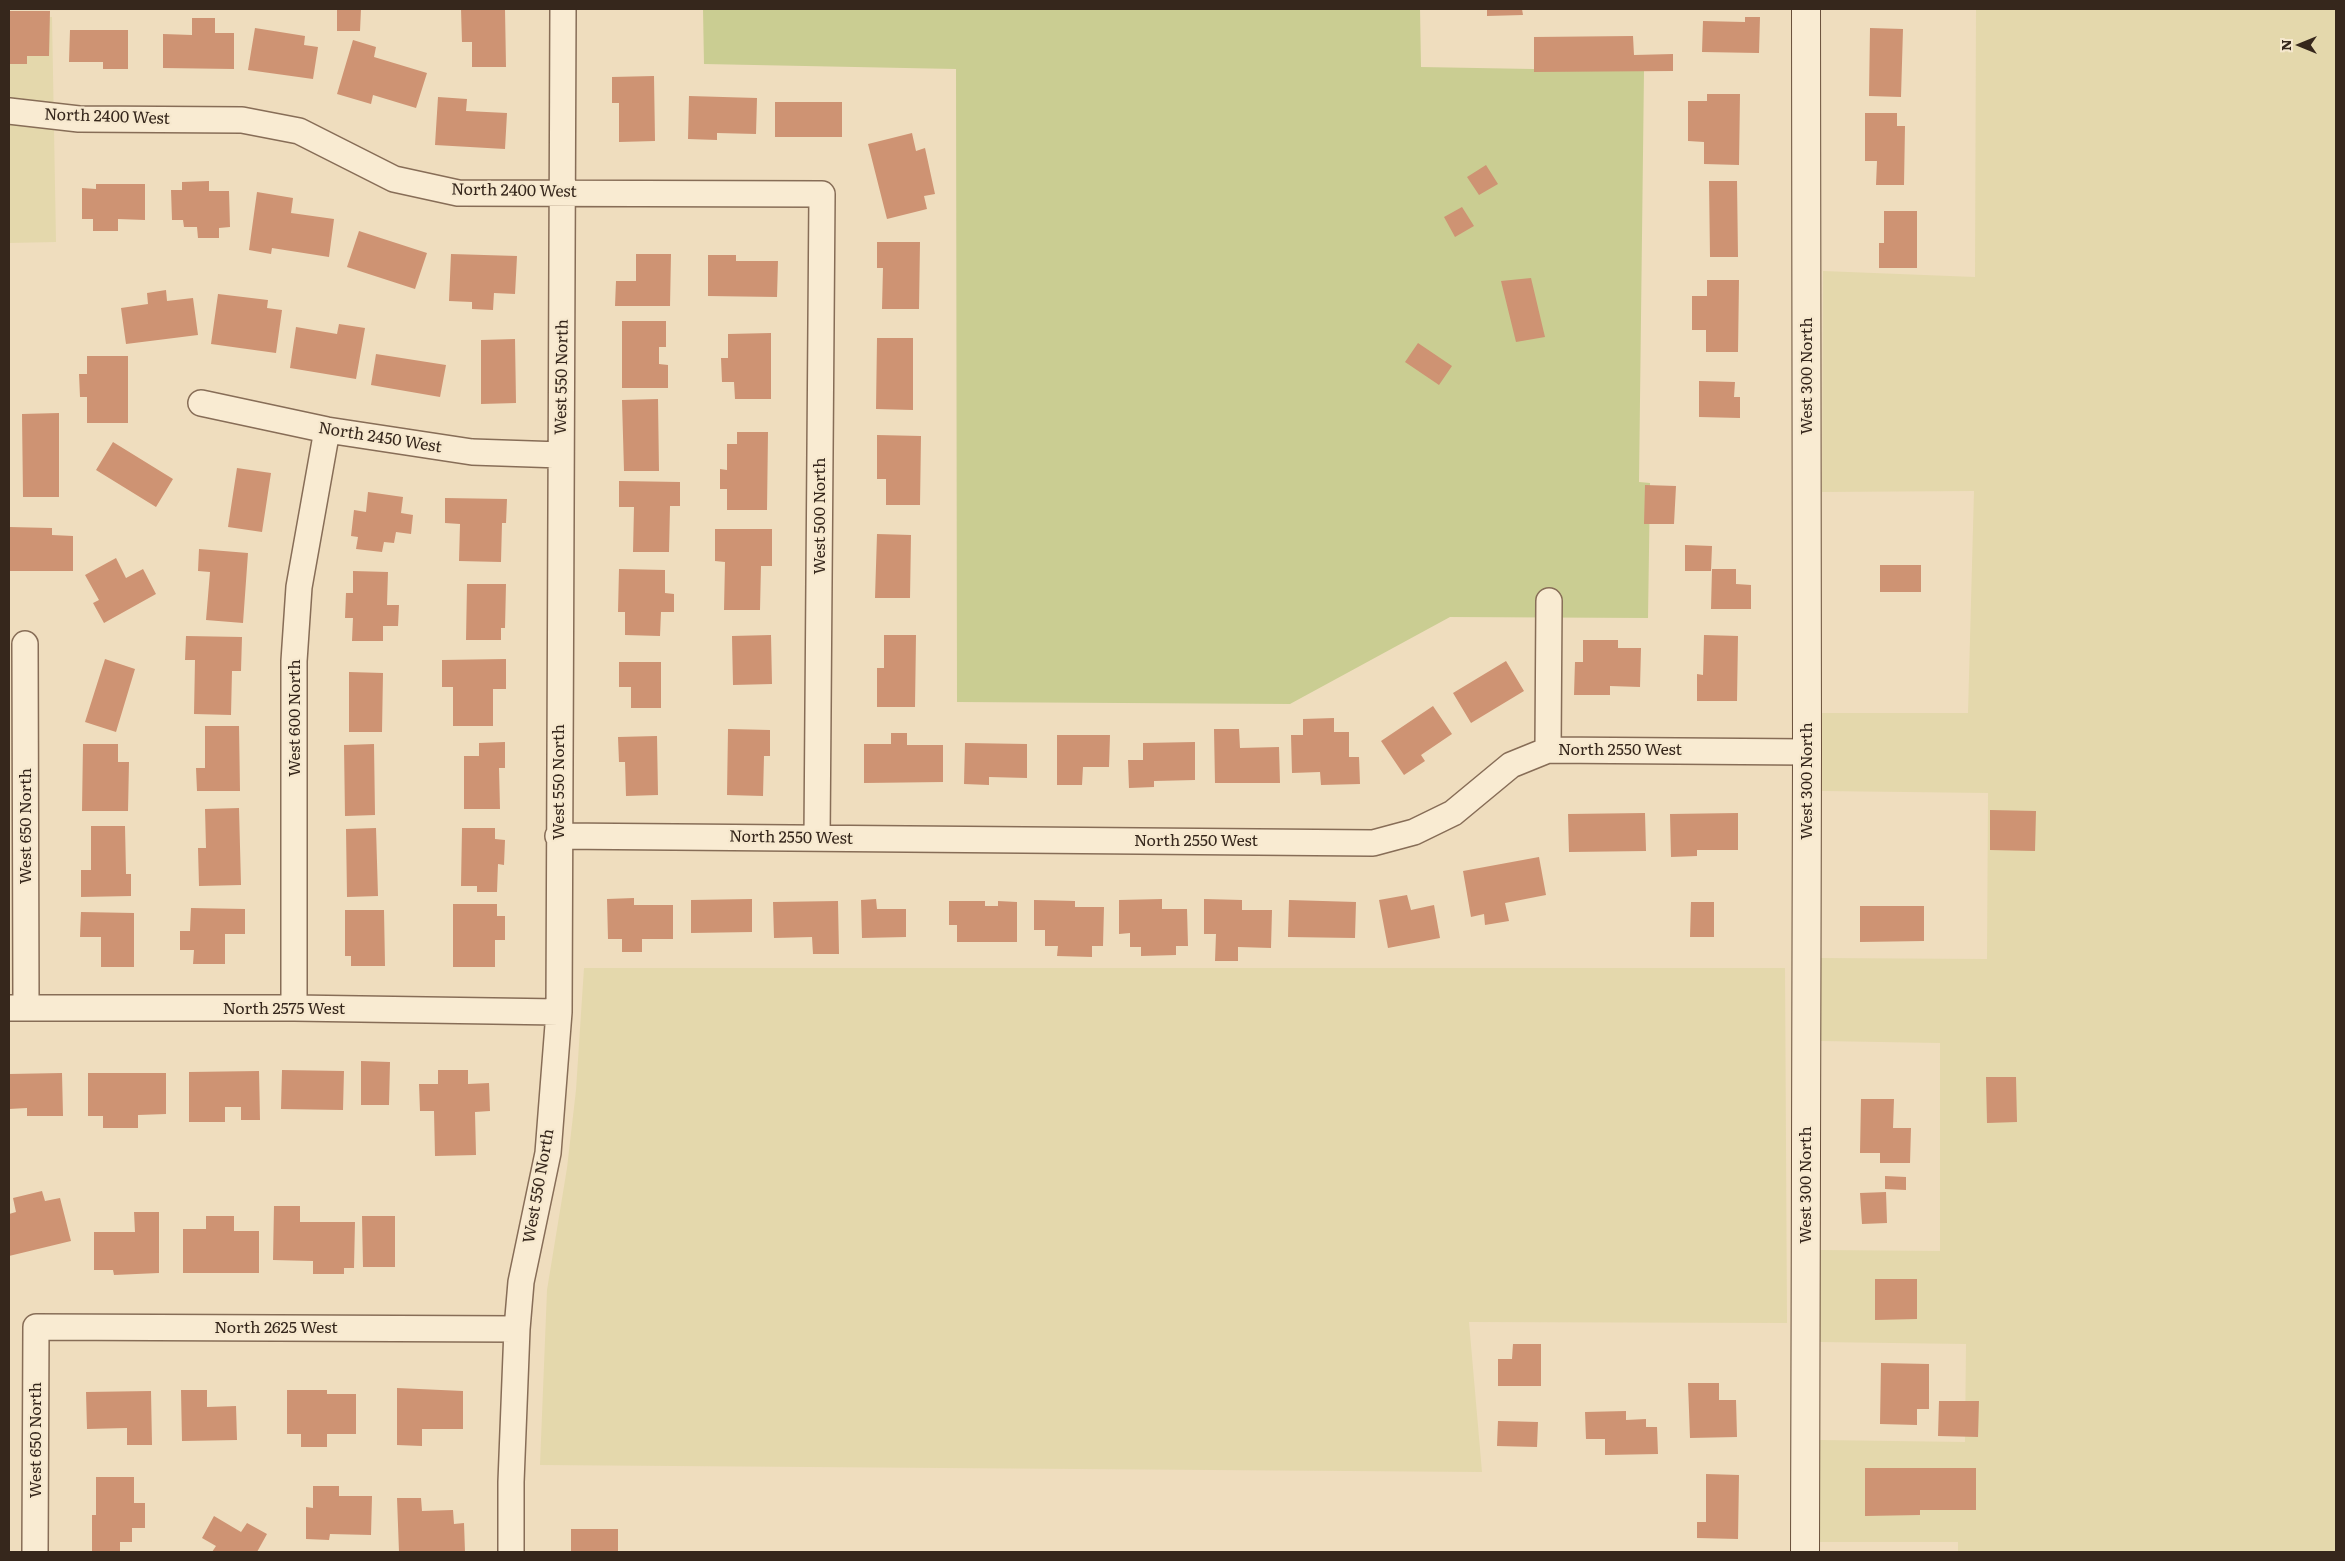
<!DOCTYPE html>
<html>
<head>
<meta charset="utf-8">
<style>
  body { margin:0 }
  #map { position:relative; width:2345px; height:1561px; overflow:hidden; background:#efddbe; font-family:Literata,serif }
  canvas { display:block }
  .frame { position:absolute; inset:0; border:10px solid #36271c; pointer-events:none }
  .north { position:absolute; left:2275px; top:20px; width:50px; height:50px; -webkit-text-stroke:4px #f6e8ce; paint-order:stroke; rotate:270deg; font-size:14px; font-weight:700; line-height:20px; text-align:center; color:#36271c }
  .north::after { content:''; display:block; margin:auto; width:18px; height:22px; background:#36271c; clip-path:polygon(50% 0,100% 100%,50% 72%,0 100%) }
</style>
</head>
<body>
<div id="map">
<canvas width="2345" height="1561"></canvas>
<div class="frame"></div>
<div class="north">N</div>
</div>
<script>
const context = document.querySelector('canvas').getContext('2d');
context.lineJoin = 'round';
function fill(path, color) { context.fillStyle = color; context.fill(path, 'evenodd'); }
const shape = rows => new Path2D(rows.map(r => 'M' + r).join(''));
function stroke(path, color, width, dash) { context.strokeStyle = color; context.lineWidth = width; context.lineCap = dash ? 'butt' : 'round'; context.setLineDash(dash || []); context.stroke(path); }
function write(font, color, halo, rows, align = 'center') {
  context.font = font + ' Literata,serif'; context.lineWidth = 4.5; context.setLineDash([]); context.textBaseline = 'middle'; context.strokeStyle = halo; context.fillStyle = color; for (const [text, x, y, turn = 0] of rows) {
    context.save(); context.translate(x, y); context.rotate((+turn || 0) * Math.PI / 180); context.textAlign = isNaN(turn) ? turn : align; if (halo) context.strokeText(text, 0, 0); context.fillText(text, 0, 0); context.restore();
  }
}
fill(shape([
  [1976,9,2336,9,2336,1552,1958,1552,1958,1542,1819,1542,1820,1440,1965,1442,1966,1344,1820,1342,1820,1250,1940,1251,1940,1043,1821,1041,1821,958,1987,959,1988,793,1822,791,1822,713,1968,713,1974,491,1822,492,1823,271,1975,277],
  [9,16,52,17,56,242,9,243],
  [584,968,1785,968,1787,1323,1469,1322,1482,1472,540,1465,547,1290,567,1168,576,1090]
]), '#e4d8ac');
fill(shape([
  [703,9,1420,9,1421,67,1644,71,1639,482,1650,483,1648,618,1450,617,1290,704,957,702,956,69,704,64]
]), '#cacd92');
fill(shape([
  [337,9,361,9,360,31,337,31],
  [461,9,505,9,506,67,472,67,472,42,462,42],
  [1487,9,1522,9,1523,15,1487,16],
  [9,11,50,11,49,56,27,56,27,64,9,64],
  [1745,17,1760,17,1759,53,1702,52,1703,21,1745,22],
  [192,18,215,18,215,33,234,33,234,69,163,68,163,34,192,35],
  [255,28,305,36,304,45,318,47,313,79,248,70],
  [1870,28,1903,29,1901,97,1869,96],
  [70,30,128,30,128,69,103,69,103,62,69,62],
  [1633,36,1634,55,1673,54,1673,71,1534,72,1534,37],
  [353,40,376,47,374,57,427,73,416,108,373,95,371,104,337,94],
  [654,76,655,141,619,142,619,103,612,103,612,77],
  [1707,94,1740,94,1739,165,1704,164,1704,142,1688,141,1688,101,1707,101],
  [689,96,757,98,756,134,717,133,717,140,688,139],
  [438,97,467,99,466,111,507,113,505,149,435,145],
  [775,102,842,102,842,137,775,137],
  [1865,113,1897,113,1897,126,1905,126,1904,185,1876,185,1877,161,1865,161],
  [912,133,916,151,925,148,935,194,924,196,927,209,887,219,868,144],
  [1486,165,1498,184,1479,195,1467,177],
  [209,181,209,191,229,191,230,227,219,228,219,238,198,238,197,227,184,227,183,220,172,220,171,190,182,190,182,182],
  [1709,181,1737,181,1738,257,1710,257],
  [96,184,145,184,145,220,118,219,118,231,93,231,93,219,82,219,82,188,96,189],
  [257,192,293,198,291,213,334,219,329,257,272,248,271,254,249,250],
  [1462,207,1474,226,1455,237,1444,217],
  [1884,211,1917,211,1917,268,1879,268,1879,243,1884,243],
  [359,231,427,253,415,289,347,267],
  [877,242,920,242,919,309,882,309,883,268,877,268],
  [451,254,517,256,515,294,494,293,493,310,472,309,472,302,449,301],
  [636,254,671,254,670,306,615,306,616,281,636,281],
  [708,255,736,255,736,261,778,261,777,297,708,296],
  [1531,278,1545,337,1516,342,1501,281],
  [1707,280,1739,280,1738,352,1706,352,1706,330,1692,330,1692,296,1707,296],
  [166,290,167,301,193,298,198,335,126,344,121,308,148,304,147,293],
  [218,294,268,300,267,308,282,310,276,353,211,344],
  [622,321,666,321,666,347,659,347,659,364,668,365,668,388,622,388],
  [339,324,365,328,356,379,290,368,296,327,337,334],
  [771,333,771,399,735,399,734,382,722,382,721,358,728,358,728,334],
  [877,338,913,338,913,410,876,409],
  [515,339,516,403,481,404,481,340],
  [1418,343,1452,366,1439,385,1405,362],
  [376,354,446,365,440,397,371,385],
  [87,356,128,356,128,423,87,423,87,397,80,397,79,374,87,374],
  [1699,381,1735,382,1734,397,1740,397,1740,418,1699,417],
  [658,399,659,471,624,471,622,400],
  [59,413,59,497,23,497,22,414],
  [737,432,768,432,767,510,727,510,727,489,720,489,720,469,727,470,727,444,737,444],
  [877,435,921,436,920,505,886,505,886,479,877,479],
  [113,442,173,479,156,507,96,470],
  [237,468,271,473,262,532,228,527],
  [619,481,680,482,680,506,670,506,669,552,633,552,634,507,619,507],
  [1645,485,1676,486,1674,524,1644,524],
  [368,492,403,497,401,513,413,515,411,534,396,532,394,543,384,542,382,552,356,549,358,537,351,536,354,510,366,512],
  [445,498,507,499,506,523,502,523,501,562,459,561,460,524,445,523],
  [9,527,52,528,52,535,73,536,73,571,9,571],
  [715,529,772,529,772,566,761,566,760,610,724,610,725,562,715,561],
  [877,534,911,535,910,598,875,598],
  [1685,545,1712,546,1711,571,1685,571],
  [199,549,248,553,243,623,206,620,210,572,198,571],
  [116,558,126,578,143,569,156,594,104,623,93,603,99,600,85,575],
  [1880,565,1921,565,1921,592,1880,592],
  [619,569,665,570,665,593,674,594,674,612,661,612,660,636,625,635,625,612,618,612],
  [1712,569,1736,569,1736,584,1751,585,1751,609,1711,609],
  [353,571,388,572,387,605,399,605,398,626,383,626,383,641,352,641,353,618,345,618,346,593,353,593],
  [467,584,506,584,505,628,501,628,501,640,466,640],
  [771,635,772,684,733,685,732,636],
  [884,635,916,635,915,707,877,707,877,668,884,668],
  [1704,635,1738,636,1737,701,1697,701,1697,674,1703,675],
  [186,636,242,637,241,671,232,671,231,715,194,714,195,660,185,660],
  [1583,640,1618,640,1618,648,1641,648,1640,687,1610,686,1610,695,1574,695,1575,662,1583,662],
  [105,659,135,669,116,732,85,722],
  [506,659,506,689,493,689,493,726,453,726,453,687,442,687,442,660],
  [1506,661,1524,691,1471,723,1453,693],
  [619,662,661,662,661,708,631,708,631,687,619,687],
  [349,672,383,673,382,732,349,732],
  [1433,706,1452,734,1421,755,1425,761,1404,775,1381,741],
  [1334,718,1334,732,1349,732,1349,757,1359,757,1360,784,1321,785,1320,772,1292,773,1291,735,1303,735,1303,719],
  [205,726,239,726,240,791,197,791,196,768,205,768],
  [728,729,770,730,770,756,764,756,763,796,727,795],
  [1214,729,1239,729,1240,748,1279,747,1280,783,1215,783],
  [891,733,907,733,907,745,943,745,943,782,864,783,864,744,891,744],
  [1057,735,1110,735,1109,767,1083,767,1082,785,1057,785],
  [657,736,658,795,626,796,625,762,619,762,618,737],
  [505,742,505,768,499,768,500,809,464,809,464,756,479,756,479,743],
  [1195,742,1195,780,1154,781,1154,787,1129,788,1128,760,1143,760,1143,743],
  [965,743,1027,744,1027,778,989,777,989,785,964,784],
  [83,744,118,744,118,762,129,762,128,811,82,811],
  [374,744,375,815,345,816,344,745],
  [239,808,241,885,199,886,198,848,206,848,205,809],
  [1990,810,2036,811,2035,851,1990,850],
  [1645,813,1646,851,1569,852,1568,814],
  [1738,813,1738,850,1697,850,1697,856,1671,857,1670,814],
  [91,826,125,826,126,874,131,874,131,896,81,897,81,870,91,870],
  [376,828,378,896,347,897,346,829],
  [462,828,495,828,495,839,505,840,504,865,498,864,497,892,477,892,477,886,461,886],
  [1539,857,1546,895,1505,903,1509,921,1485,925,1484,914,1471,917,1463,871],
  [1407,895,1411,910,1434,905,1440,938,1388,948,1379,900],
  [634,898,634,905,673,905,673,939,642,939,642,952,622,952,622,939,608,939,607,899],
  [752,899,752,932,691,933,691,900],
  [876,899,877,909,906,909,906,937,862,938,861,900],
  [1162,899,1162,909,1187,909,1188,946,1176,946,1176,955,1141,956,1141,947,1130,947,1130,933,1119,934,1119,900],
  [1204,899,1242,900,1242,910,1272,910,1271,948,1238,947,1238,961,1215,961,1216,934,1204,934],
  [1034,900,1075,901,1075,907,1104,907,1103,946,1092,946,1092,957,1057,956,1058,946,1045,946,1045,930,1034,930],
  [1289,900,1356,902,1355,938,1288,937],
  [838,901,839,954,813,954,812,937,774,938,773,902],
  [949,901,985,901,985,906,998,906,998,901,1017,902,1017,942,957,942,957,925,949,925],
  [1691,902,1714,902,1714,937,1690,937],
  [453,904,497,904,497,916,505,916,505,940,495,940,495,967,453,967],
  [1860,906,1924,906,1924,941,1860,942],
  [191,908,245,909,245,934,225,934,225,964,193,964,194,950,180,950,180,931,190,931],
  [345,910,384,910,385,966,351,966,351,956,345,956],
  [81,912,134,913,134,967,101,967,101,937,80,937],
  [361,1061,390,1062,389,1105,361,1105],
  [282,1070,344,1071,343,1110,281,1109],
  [438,1070,468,1070,468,1084,489,1083,490,1111,475,1112,476,1155,435,1156,434,1111,420,1111,419,1084,438,1084],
  [259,1071,260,1120,241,1120,241,1107,225,1107,225,1122,189,1122,189,1072],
  [62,1073,63,1116,27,1116,27,1108,9,1109,9,1074],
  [88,1073,166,1073,166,1114,138,1115,138,1128,103,1128,103,1116,88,1116],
  [1986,1077,2016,1077,2017,1122,1987,1123],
  [1861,1099,1894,1099,1893,1128,1911,1128,1910,1163,1880,1163,1880,1153,1860,1153],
  [1885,1176,1906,1177,1906,1190,1885,1189],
  [42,1191,45,1201,60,1198,71,1241,9,1256,9,1214,16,1212,13,1198],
  [1886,1192,1887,1223,1862,1224,1860,1193],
  [274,1206,300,1206,300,1222,355,1222,354,1268,344,1268,344,1274,313,1274,313,1261,273,1260],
  [134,1212,159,1212,159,1273,114,1275,113,1270,94,1270,94,1232,135,1232],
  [206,1216,234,1216,234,1231,259,1231,259,1273,183,1273,183,1229,206,1229],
  [362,1216,395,1216,395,1267,363,1267],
  [1875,1279,1917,1279,1917,1319,1875,1320],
  [1513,1344,1541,1344,1541,1386,1498,1386,1498,1359,1512,1359],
  [1881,1363,1929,1364,1929,1409,1917,1409,1917,1425,1880,1424],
  [1688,1383,1719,1383,1719,1400,1736,1400,1737,1437,1690,1438],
  [397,1388,463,1391,463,1429,422,1429,422,1446,397,1445],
  [181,1390,207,1390,207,1407,236,1406,237,1440,182,1441],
  [287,1390,327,1390,327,1394,356,1394,356,1434,327,1434,327,1447,301,1447,301,1434,287,1434],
  [151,1391,152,1445,127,1445,127,1428,87,1429,86,1392],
  [1939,1401,1979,1401,1978,1437,1938,1436],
  [1626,1411,1626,1420,1646,1419,1646,1427,1657,1427,1658,1454,1605,1455,1605,1439,1586,1439,1585,1412],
  [1498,1421,1538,1422,1537,1447,1497,1446],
  [1865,1468,1976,1468,1976,1510,1920,1510,1920,1515,1865,1516],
  [1706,1474,1739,1475,1738,1539,1697,1538,1697,1522,1706,1522],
  [96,1477,134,1477,134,1503,145,1503,145,1528,132,1528,132,1542,120,1542,120,1552,92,1552,92,1515,96,1515],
  [313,1486,339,1486,339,1496,372,1496,371,1535,330,1534,329,1540,306,1539,306,1507,313,1508],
  [397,1498,421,1498,422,1511,453,1510,454,1524,464,1523,465,1552,399,1552],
  [214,1516,241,1532,247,1523,267,1534,257,1552,212,1552,216,1546,202,1538],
  [571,1529,618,1529,618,1552,571,1552]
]), '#ce9373');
const street = shape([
  [9,111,79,119,242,120,299,131,394,179,458,193,822,194,817,838],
  [201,403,327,430,472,452,561,455],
  [25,644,26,1008],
  [1548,750,1549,601],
  [558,836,1373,843,1414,832,1453,813,1511,765,1548,750,1807,752],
  [9,1008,294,1008,559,1012],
  [294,1008,294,661,299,587,327,430],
  [35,1552,36,1327,517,1329],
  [511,1552,511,1482,517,1329,521,1282,548,1153,559,1012,563,9]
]);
const secondary = shape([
  [1805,1552,1807,752,1806,9]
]);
stroke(street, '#876d57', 28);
stroke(secondary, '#694f3a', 30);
stroke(street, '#f9ebd2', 25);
stroke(secondary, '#f9ebd2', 28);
write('16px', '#36271c', '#f6e8ce', [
  ["North 2400 West",107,117,2],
  ["North 2400 West",514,191,1],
  ["West 300 North",1807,376,-90],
  ["West 550 North",562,377,-89],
  ["North 2450 West",380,438,9],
  ["West 500 North",820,516,-90],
  ["West 600 North",295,718,-90],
  ["North 2550 West",1620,750],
  ["West 300 North",1807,781,-90],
  ["West 550 North",559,782,-90],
  ["West 650 North",26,826,-90],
  ["North 2550 West",791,838,1],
  ["North 2550 West",1196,841],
  ["North 2575 West",284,1009],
  ["West 300 North",1806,1185,-90],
  ["West 550 North",539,1186,-80],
  ["North 2625 West",276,1328],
  ["West 650 North",36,1440,-90]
]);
</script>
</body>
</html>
